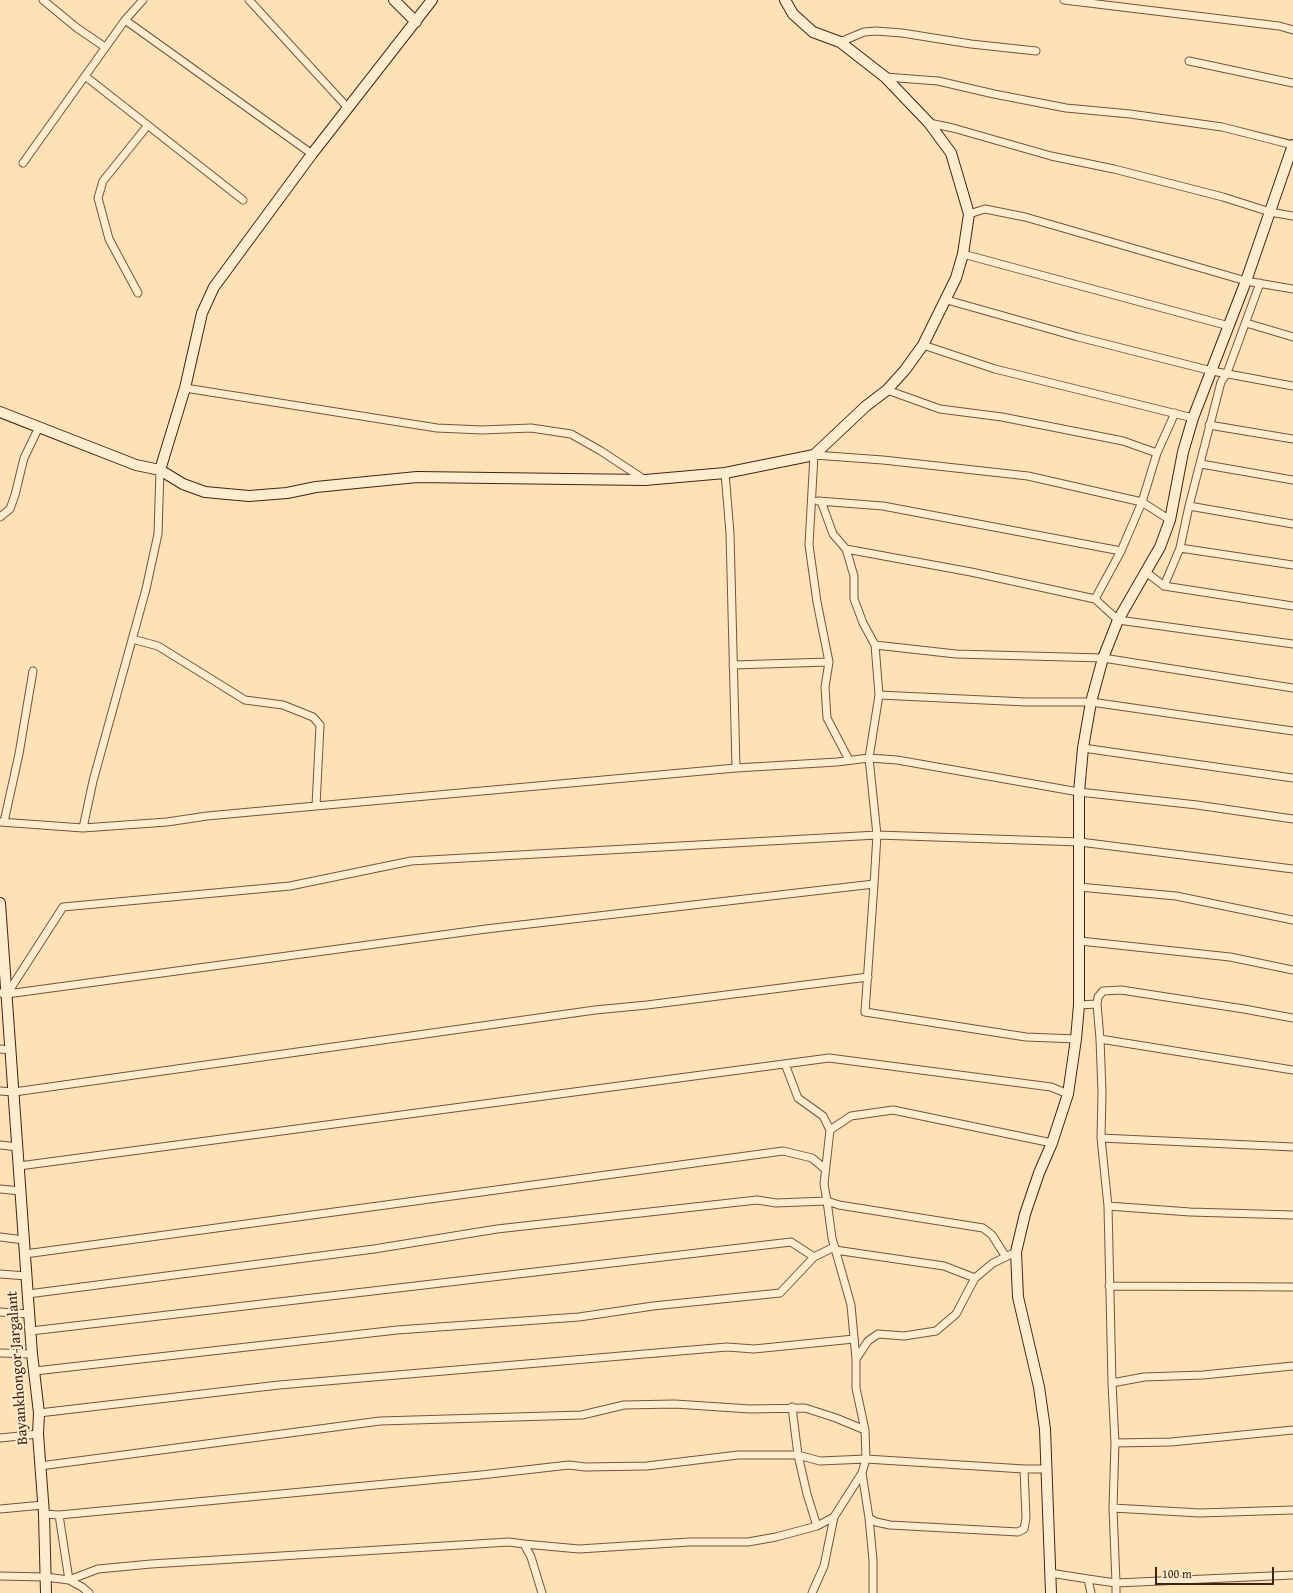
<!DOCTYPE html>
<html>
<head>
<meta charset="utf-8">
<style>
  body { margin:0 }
  #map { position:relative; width:1293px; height:1593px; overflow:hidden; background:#fee2b5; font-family:"Gentium Book Plus",serif }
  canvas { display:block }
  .scale { position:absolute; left:1155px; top:1567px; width:119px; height:18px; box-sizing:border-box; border:2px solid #422417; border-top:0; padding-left:5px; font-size:12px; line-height:14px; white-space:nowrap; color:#422417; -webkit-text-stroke:3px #feeccf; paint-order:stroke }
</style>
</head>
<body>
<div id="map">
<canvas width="1293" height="1593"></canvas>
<div class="scale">100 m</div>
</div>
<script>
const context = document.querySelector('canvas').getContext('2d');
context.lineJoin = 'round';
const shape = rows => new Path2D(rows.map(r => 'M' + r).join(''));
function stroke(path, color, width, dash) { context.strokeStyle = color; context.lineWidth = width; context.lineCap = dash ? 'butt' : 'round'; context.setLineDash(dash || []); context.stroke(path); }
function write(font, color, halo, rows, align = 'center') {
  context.font = font + ' "Gentium Book Plus",serif'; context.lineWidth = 4; context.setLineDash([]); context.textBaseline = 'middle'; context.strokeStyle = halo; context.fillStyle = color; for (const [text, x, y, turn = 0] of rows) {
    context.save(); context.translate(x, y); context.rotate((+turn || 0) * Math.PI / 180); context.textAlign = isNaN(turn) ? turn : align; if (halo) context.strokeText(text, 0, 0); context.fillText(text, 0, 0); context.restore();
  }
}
const street = shape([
  [43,0,77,28,105,47],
  [249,0,348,108],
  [1064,0,1279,26,1293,30],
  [125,20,312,154],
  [840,42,864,32,876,31,902,33,971,44,1036,51],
  [1189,61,1293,83],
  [85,76,243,200],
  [885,77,938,81,994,94,1066,108,1130,114,1222,127,1293,145],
  [929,123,953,128,1051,156,1114,169,1223,197,1270,212,1293,216],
  [23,163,125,20,143,0],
  [969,214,985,209,1025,217,1246,281,1293,289],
  [963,254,1229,326],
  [138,293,109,239,98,198,103,181,148,125],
  [947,300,1078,337,1212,371,1293,386],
  [1246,323,1293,337],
  [923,345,995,369,1193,418],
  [185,388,437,428,482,430,531,428,571,434,601,451,645,480],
  [887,390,940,409,1002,417,1123,441,1157,453],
  [1209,425,1293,439],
  [1201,464,1293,480],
  [725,473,730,533,736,768],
  [818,501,883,506,1121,551,1142,502,1157,453,1175,413],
  [821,501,833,534,846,549,971,572,1095,599,1118,620,1293,644],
  [1189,506,1293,524],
  [0,517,10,509,15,495,24,458,39,427],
  [1180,548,1293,565],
  [846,549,854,576,854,599,863,623,875,645,879,695,1026,702,1091,702,1293,731],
  [1146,572,1164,586,1293,606],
  [1164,586,1180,548,1189,506,1221,382,1227,373,1260,283],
  [1095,599,1121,551],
  [132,639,158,646,245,700,283,705,313,717,320,725,316,806],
  [875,645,956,654,1103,658,1293,688],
  [733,665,829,662],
  [1083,748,1293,778],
  [849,760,827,718,825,687,829,662,817,602,809,545,814,455,883,460,1028,476,1142,502,1170,520],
  [0,822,83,828,167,822,207,816,316,806,736,768,837,762,869,758,897,760,1079,792,1197,805,1293,819],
  [4,822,19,754,33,671],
  [83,828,93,781,146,589,158,534,160,470],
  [874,884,865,1012,1026,1037,1076,1039],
  [1079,887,1176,896,1293,920],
  [1080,941,1230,957,1293,970],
  [0,993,7,994,486,929,874,884,877,835,869,758,879,695],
  [7,994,63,907,290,886,411,861,877,835,1080,842,1293,869],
  [1097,1004,1098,997,1103,991,1121,990,1244,1009,1293,1018],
  [1079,1005,1097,1004,1100,1039,1102,1092,1101,1138,1108,1206,1112,1383,1115,1443,1113,1508,1116,1583,1293,1575],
  [1100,1039,1293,1070],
  [0,1049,11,1050],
  [785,1064,798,1098,823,1116,830,1130,824,1184,827,1201,839,1205,983,1228,992,1235,1006,1257],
  [0,1091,14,1092,595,1010,647,1005,868,977],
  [830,1130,851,1116,893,1110,1052,1143],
  [1101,1138,1293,1147],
  [0,1145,18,1147],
  [19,1166,829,1058,1051,1087,1068,1094],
  [0,1189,21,1191],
  [1108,1206,1190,1212,1293,1215],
  [0,1237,24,1240],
  [835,1250,944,1266,975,1278],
  [25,1254,783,1151,812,1158,825,1169],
  [0,1274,27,1276],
  [1109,1286,1293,1287],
  [28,1294,374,1249,497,1229,757,1200,776,1203,827,1201,832,1238,851,1305,856,1359],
  [0,1312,29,1314],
  [31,1331,791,1242,814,1257],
  [0,1353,32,1354],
  [35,1371,397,1330,579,1317,653,1306,780,1293,814,1257,834,1247],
  [1112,1383,1144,1377,1203,1375,1293,1366],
  [792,1407,798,1455,807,1494,817,1526],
  [39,1413,279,1385,727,1347,754,1349,854,1339],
  [0,1438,38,1434],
  [1115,1443,1171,1442,1293,1430],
  [40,1466,380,1421,582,1415,624,1405,675,1404,750,1409,805,1408,836,1418,865,1430],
  [862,1473,869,1518,876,1522,890,1525,1018,1532,1024,1529,1026,1518,1024,1469],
  [1113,1508,1200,1513,1293,1510],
  [0,1509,43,1505],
  [44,1514,59,1515],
  [869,1518,873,1560,873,1593],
  [524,1544,579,1549,689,1542,748,1542,776,1537,817,1526,834,1517],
  [1050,1573,1088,1579,1091,1593],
  [0,1576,45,1577,69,1580,98,1569,151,1564,509,1542,524,1544,531,1557,542,1593],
  [1088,1579,1116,1583,1116,1593],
  [89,1593,82,1587,69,1580,59,1515,481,1475,569,1465,585,1467,647,1466,738,1455,798,1455,820,1461,866,1459,1024,1469,1047,1469],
  [812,1593,824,1566,834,1517,862,1473,866,1459,865,1430,856,1388,856,1359,868,1341,878,1334,904,1336,936,1331,956,1314,975,1278,993,1263,1016,1252]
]);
const secondary = shape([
  [394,0,416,22],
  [0,412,136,465,160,470,185,388,202,313,214,287,312,154,432,0],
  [160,470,183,484,205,492,249,496,287,493,316,487,417,477,645,480,725,473,814,455,866,406,887,390,905,370,923,345,956,278,963,254,969,214,951,153,929,123,885,77,840,42,813,32,793,14,785,0],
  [0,903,32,1354,39,1413,38,1434,44,1514,46,1593],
  [1051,1593,1045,1429,1039,1387,1018,1297,1016,1252,1025,1214,1039,1173,1052,1143,1068,1094,1076,1039,1079,1005,1079,792,1083,748,1091,702,1103,658,1118,620,1160,547,1170,520,1183,452,1193,418,1246,281,1293,145]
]);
stroke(street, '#71543e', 9);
stroke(secondary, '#422417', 12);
stroke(street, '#feeccf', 7);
stroke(secondary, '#feeccf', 10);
write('15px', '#422417', '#feeccf', [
  ["Bayankhongor-Jargalant",18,1368,-94]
]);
</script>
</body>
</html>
